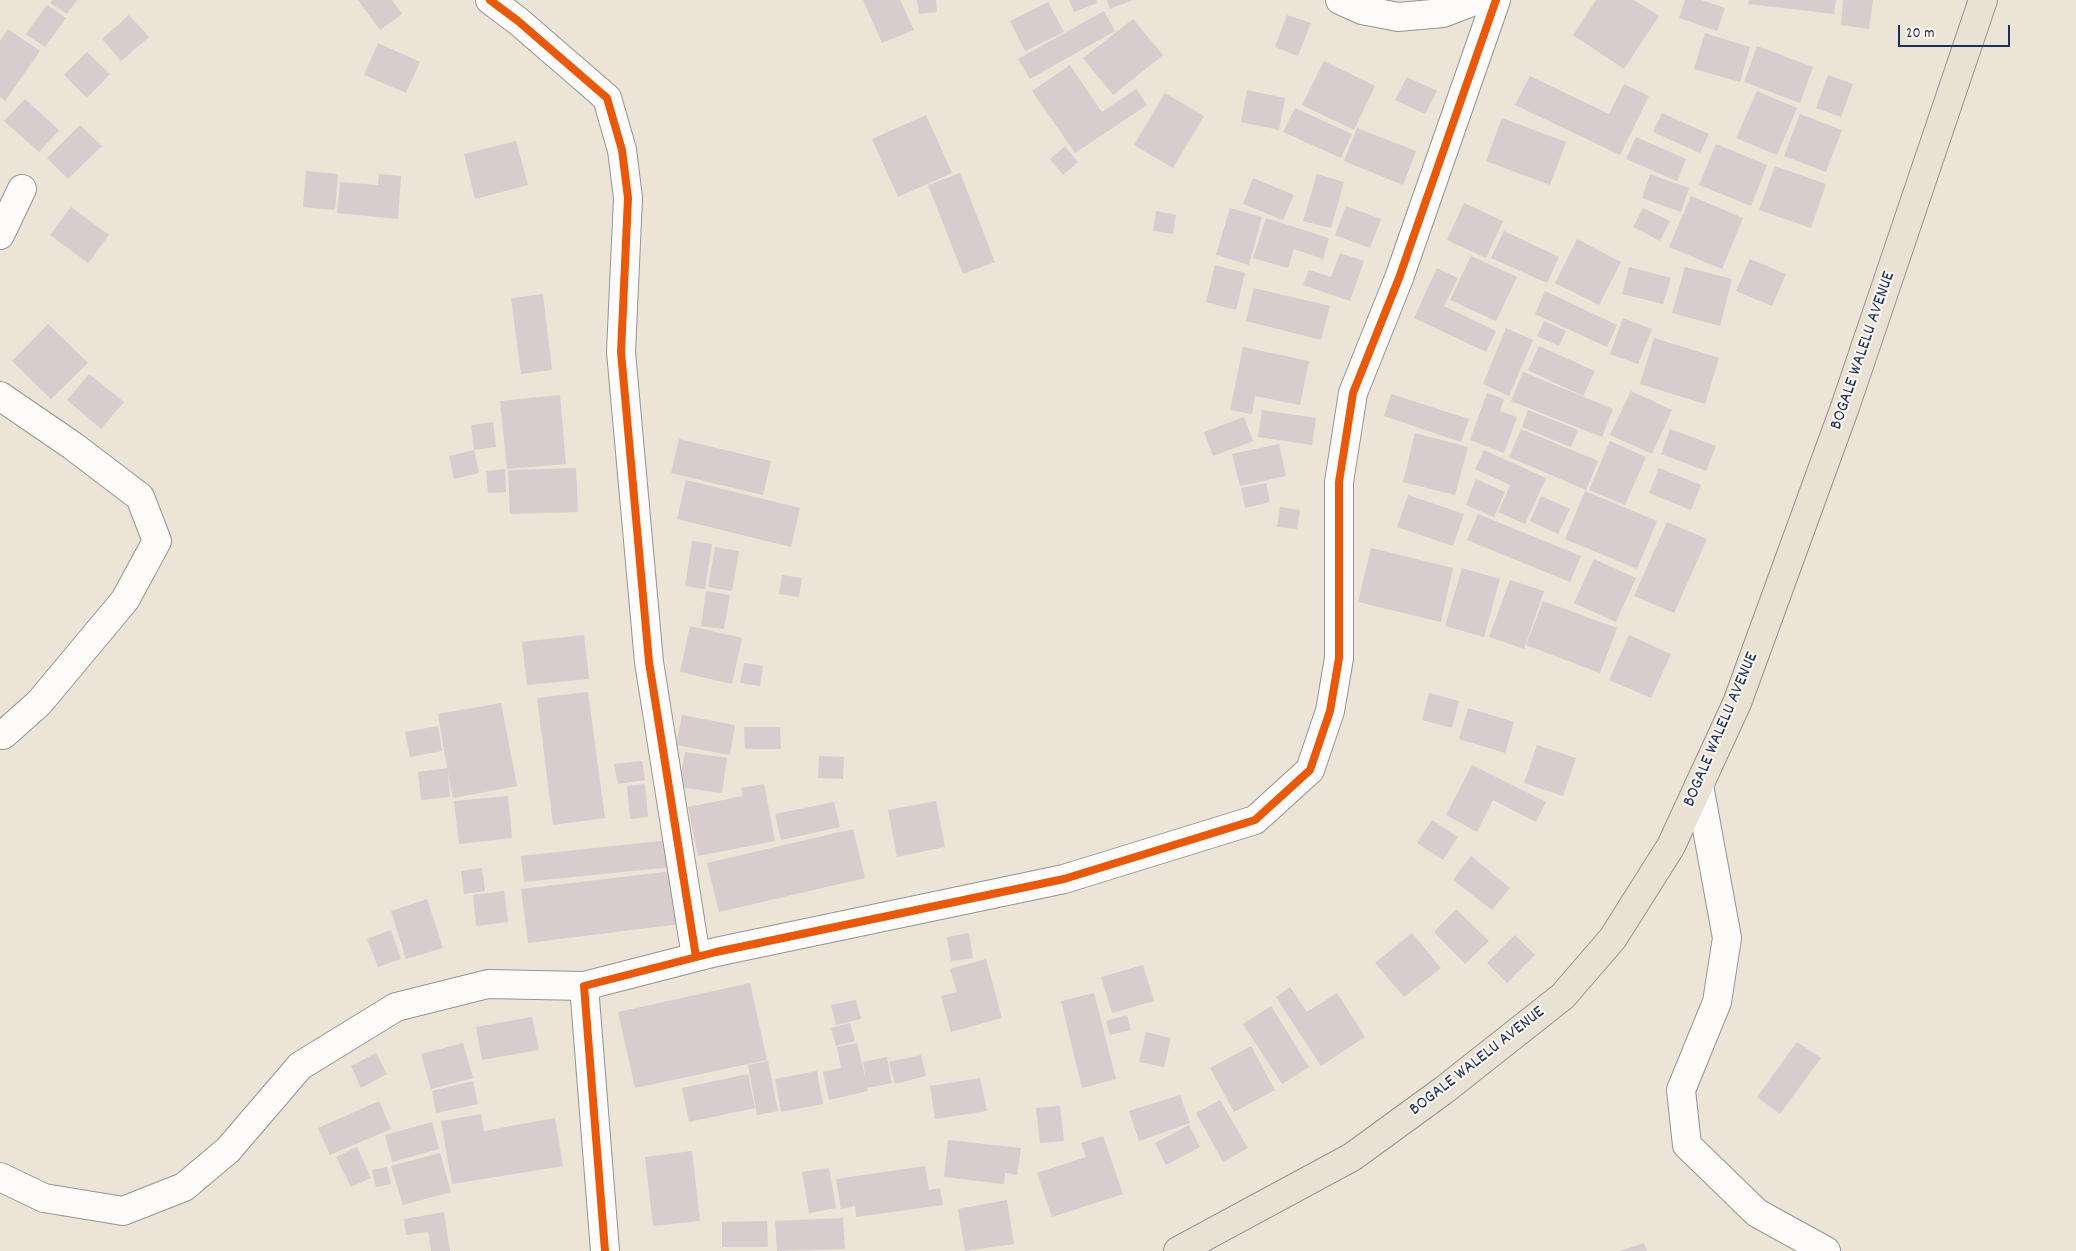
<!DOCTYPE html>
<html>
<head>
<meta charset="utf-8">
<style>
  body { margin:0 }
  #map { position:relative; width:2076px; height:1251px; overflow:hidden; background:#ece4d6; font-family:Dekko,sans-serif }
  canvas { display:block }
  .scale { position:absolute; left:1898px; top:25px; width:112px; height:22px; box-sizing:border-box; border:2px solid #1b2f5e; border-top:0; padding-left:6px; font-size:15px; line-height:18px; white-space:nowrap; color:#1b2f5e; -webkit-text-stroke:4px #fbf7ec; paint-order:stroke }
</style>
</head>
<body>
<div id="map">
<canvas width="2076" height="1251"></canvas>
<div class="scale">20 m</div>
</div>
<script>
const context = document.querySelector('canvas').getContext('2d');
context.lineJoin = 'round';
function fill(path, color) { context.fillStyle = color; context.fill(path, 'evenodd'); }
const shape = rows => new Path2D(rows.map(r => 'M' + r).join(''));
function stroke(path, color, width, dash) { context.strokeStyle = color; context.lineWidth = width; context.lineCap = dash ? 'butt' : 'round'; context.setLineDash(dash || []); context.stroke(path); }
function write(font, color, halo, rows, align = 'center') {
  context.font = font + ' Dekko,sans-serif'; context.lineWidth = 4; context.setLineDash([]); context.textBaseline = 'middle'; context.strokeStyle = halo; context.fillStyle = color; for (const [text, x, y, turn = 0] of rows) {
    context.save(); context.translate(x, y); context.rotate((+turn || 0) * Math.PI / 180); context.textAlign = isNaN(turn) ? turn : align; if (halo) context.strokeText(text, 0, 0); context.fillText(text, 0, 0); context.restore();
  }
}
fill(shape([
  [52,0,77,0,67,14,50,3],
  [358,0,392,0,402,14,380,30],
  [863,0,900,0,914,30,882,43],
  [917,0,936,0,937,12,919,14],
  [1069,0,1096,0,1097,3,1074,12],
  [1107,0,1133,0,1110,9],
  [1596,0,1634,0,1659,16,1624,69,1573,35],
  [1685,0,1701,0,1725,8,1717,31,1679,18],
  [1749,0,1836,0,1834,14,1748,4],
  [1843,0,1873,0,1869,29,1841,25],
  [1048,2,1064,32,1025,51,1010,21],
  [47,5,66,18,45,47,26,34],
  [1104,11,1115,31,1030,79,1018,59],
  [129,15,149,37,121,61,102,39],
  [1287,15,1311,23,1298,56,1275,47],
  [1133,19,1163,55,1113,95,1083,58],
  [8,29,40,51,5,101,0,97,0,41],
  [1705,33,1750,47,1740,82,1694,69],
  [378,43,420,62,406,93,364,75],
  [1757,46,1813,67,1800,103,1744,82],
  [87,52,110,74,87,98,64,75],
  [1324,61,1375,86,1354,130,1302,105],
  [1070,65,1102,112,1136,89,1147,105,1075,153,1032,91],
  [1828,75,1853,84,1841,117,1816,108],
  [1530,76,1609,114,1624,84,1649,96,1620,155,1515,105],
  [1407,77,1437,91,1425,114,1395,100],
  [1247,90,1285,98,1279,130,1241,122],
  [1757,91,1797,108,1777,155,1736,138],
  [1165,93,1204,116,1173,168,1134,145],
  [25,99,59,130,39,152,4,121],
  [1295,108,1352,134,1341,158,1283,132],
  [1662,113,1709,134,1700,153,1653,132],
  [1800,114,1842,130,1826,172,1784,156],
  [926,115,952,173,898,197,872,139],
  [1502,118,1566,142,1550,185,1486,161],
  [80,125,102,146,68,179,47,158],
  [1357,128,1416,151,1403,185,1344,161],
  [1636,137,1686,159,1677,181,1626,159],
  [516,141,528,185,475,199,464,154],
  [1716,144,1767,165,1751,206,1699,185],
  [1065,146,1078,162,1063,175,1050,159],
  [1775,166,1826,184,1811,228,1759,210],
  [306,171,338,174,335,210,303,207],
  [960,173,995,262,963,274,928,185],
  [379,174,401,176,398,219,337,213,340,182,378,185],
  [1317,174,1344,182,1331,228,1303,221],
  [1650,174,1689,188,1681,212,1642,198],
  [1253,178,1294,195,1283,220,1243,204],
  [1691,196,1743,218,1722,269,1669,247],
  [1464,203,1503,221,1486,258,1447,240],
  [1346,206,1381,219,1370,248,1335,235],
  [71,207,109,235,88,263,50,235],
  [1230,208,1262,217,1249,265,1216,255],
  [1643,208,1670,221,1660,241,1633,227],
  [1156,211,1176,215,1173,234,1153,231],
  [1266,218,1329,238,1323,259,1294,249,1288,268,1253,258],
  [1504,231,1559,257,1547,283,1491,258],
  [1577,239,1621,262,1599,305,1555,283],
  [1340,253,1364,261,1350,301,1303,285,1309,270,1331,277],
  [1471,256,1517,277,1496,321,1450,300],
  [1750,259,1786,274,1772,306,1736,291],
  [1215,265,1245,273,1236,310,1206,302],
  [1629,267,1671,278,1663,304,1622,294],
  [1685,267,1732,279,1720,326,1672,313],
  [1437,268,1458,278,1444,306,1496,331,1486,352,1414,318],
  [1254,288,1330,306,1321,340,1246,321],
  [1545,291,1617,325,1607,347,1535,314],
  [543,294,552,370,521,374,511,298],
  [1623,318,1652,329,1638,364,1610,354],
  [1544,321,1566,331,1559,346,1537,336],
  [48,324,88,363,51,399,12,361],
  [1506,328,1533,340,1509,396,1483,384],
  [1654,338,1719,358,1705,404,1640,384],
  [1539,346,1595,371,1583,396,1528,370],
  [1243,347,1309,361,1300,405,1255,396,1252,414,1230,410],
  [1523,372,1613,409,1602,437,1511,401],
  [89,374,124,402,101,429,67,400],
  [1631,391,1672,410,1652,454,1610,435],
  [1487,393,1504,399,1500,411,1517,417,1504,453,1470,440],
  [1391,394,1469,419,1461,442,1384,416],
  [560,395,566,464,507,469,500,401],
  [1262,410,1316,418,1312,445,1258,437],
  [1528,410,1578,430,1571,447,1522,427],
  [1244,417,1253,441,1213,456,1204,432],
  [493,422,496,447,474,450,471,425],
  [1521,429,1598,461,1586,490,1509,457],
  [1670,429,1716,446,1706,471,1661,454],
  [1415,433,1468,447,1455,495,1403,482],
  [679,439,771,461,763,495,671,473],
  [1610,441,1646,457,1625,505,1589,490],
  [1279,444,1286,476,1240,486,1232,454],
  [474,450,479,473,454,479,449,456],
  [1484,450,1546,478,1525,524,1498,512,1510,485,1475,469],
  [576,468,578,512,510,514,508,470],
  [1659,468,1701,485,1691,510,1649,493],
  [505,469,506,492,488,493,486,471],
  [1476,479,1505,492,1494,517,1466,505],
  [686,480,800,508,791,547,677,519],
  [1266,483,1270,502,1245,508,1241,488],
  [1585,491,1657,521,1637,569,1565,539],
  [1408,495,1464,514,1453,546,1397,527],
  [1541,496,1570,509,1558,534,1530,521],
  [1280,507,1300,510,1297,529,1277,527],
  [1478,514,1581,556,1570,582,1467,540],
  [1667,522,1707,539,1674,613,1634,596],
  [692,541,712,544,705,589,685,586],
  [715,547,739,551,732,591,708,587],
  [1371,548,1453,568,1441,622,1358,602],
  [1594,559,1636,578,1616,622,1574,603],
  [1462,568,1500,579,1484,637,1445,626],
  [782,575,802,578,799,597,779,594],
  [1510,580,1544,591,1524,649,1489,637],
  [706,591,730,595,724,629,701,626],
  [1543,601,1617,628,1600,673,1526,645],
  [690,626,742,638,732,684,680,672],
  [584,635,589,679,527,685,522,642],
  [1629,635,1671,654,1651,698,1609,680],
  [744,663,763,666,760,686,740,683],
  [588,692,605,818,553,825,537,698],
  [1429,693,1459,701,1452,728,1422,720],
  [501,703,517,786,453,798,448,772,450,797,421,800,418,772,447,768,438,714],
  [1468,708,1514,722,1505,753,1459,739],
  [682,715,735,725,730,755,676,745],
  [438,726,442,751,410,757,405,732],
  [744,727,780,727,781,749,745,749],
  [1537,745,1576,758,1563,796,1524,783],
  [685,752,727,758,722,793,679,787],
  [819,756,844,757,843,779,818,778],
  [642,761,645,780,618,784,614,764],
  [1472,765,1546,802,1536,822,1493,800,1477,832,1446,815],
  [645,784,648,817,630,819,627,786],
  [764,784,775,841,698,856,688,807,743,796,741,788],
  [508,796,512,838,459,844,454,801],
  [936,801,945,847,897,857,888,810],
  [834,802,840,827,781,840,775,814],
  [1432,820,1458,837,1443,860,1417,843],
  [853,829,865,878,719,912,707,863],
  [669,840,672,867,524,882,521,856],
  [1471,856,1510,888,1492,910,1453,880],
  [482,868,485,891,464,894,461,871],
  [673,871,680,924,528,943,521,889],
  [504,891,508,922,476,926,473,895],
  [427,899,443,948,406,959,391,911],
  [1456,909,1489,941,1465,964,1434,932],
  [391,930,401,959,378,967,367,939],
  [969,933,973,958,951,961,947,937],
  [1412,933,1441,968,1404,997,1375,963],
  [1515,935,1535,955,1507,983,1487,963],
  [986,959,1002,1018,951,1032,941,996,957,992,950,969],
  [1143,965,1154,1001,1112,1013,1101,977],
  [750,983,767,1060,635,1088,618,1012],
  [1290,987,1307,1012,1337,993,1365,1037,1321,1066,1276,997],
  [1094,993,1116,1079,1082,1088,1061,1001],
  [856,1000,861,1019,836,1025,831,1005],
  [1271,1006,1309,1067,1282,1084,1243,1024],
  [1127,1015,1131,1030,1110,1035,1106,1021],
  [532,1017,539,1050,482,1060,476,1027],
  [850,1023,855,1041,836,1046,831,1028],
  [1146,1032,1171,1038,1164,1067,1139,1062],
  [1797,1042,1821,1058,1780,1114,1757,1097],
  [463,1043,473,1078,431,1089,421,1054],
  [857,1043,866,1081,863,1062,887,1057,892,1083,867,1088,868,1091,829,1100,823,1072,841,1068,837,1047],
  [1251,1046,1275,1090,1234,1112,1210,1068],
  [376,1053,387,1074,361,1088,351,1066],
  [921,1055,926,1076,895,1084,889,1062],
  [768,1061,778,1111,757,1115,748,1065],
  [817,1071,823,1104,781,1112,775,1079],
  [748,1074,755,1108,689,1122,682,1088],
  [980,1078,987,1111,935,1119,930,1086],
  [473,1081,478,1104,436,1113,432,1091],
  [1180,1095,1190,1123,1139,1141,1129,1111],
  [1220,1100,1248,1148,1223,1162,1196,1113],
  [379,1101,391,1129,330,1155,318,1128],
  [1060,1106,1064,1141,1040,1143,1036,1108],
  [481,1114,484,1131,555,1118,563,1166,452,1184,441,1121],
  [432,1122,439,1149,392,1162,385,1135],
  [1189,1125,1200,1147,1166,1165,1155,1143],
  [1103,1136,1123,1194,1052,1217,1037,1173,1086,1157,1081,1143],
  [948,1140,1021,1148,1017,1175,1005,1173,1004,1184,944,1177],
  [357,1147,371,1178,351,1187,336,1157],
  [692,1151,700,1221,653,1226,645,1157],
  [440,1153,451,1192,403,1205,391,1166],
  [925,1166,929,1190,940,1188,943,1205,856,1217,855,1206,841,1209,836,1179],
  [387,1167,391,1184,376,1187,372,1170],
  [829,1168,836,1208,809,1213,802,1172],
  [1007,1200,1014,1244,965,1251,958,1209],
  [444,1212,450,1251,431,1251,428,1232,406,1235,404,1219],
  [843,1218,845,1249,777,1251,775,1221],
  [767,1221,768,1247,722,1247,722,1222],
  [1644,1243,1647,1251,1620,1251]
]), '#d8ccce');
const minor = shape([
  [490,0,518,21,607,98,622,150,628,198,621,352,649,662,696,957],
  [1340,0,1362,10,1398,17,1443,13,1477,0],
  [0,235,22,189],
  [0,396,73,446,140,497,157,541,125,600,39,703,3,735,0,733],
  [1699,785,1727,938,1717,1002,1681,1090,1687,1145,1757,1213,1826,1251],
  [0,1177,44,1198,123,1211,184,1187,228,1150,300,1066,396,1007,488,984,584,986],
  [605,1251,584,986,716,952,1064,879,1255,820,1310,770,1330,711,1339,658,1339,482,1353,393,1399,278,1496,0]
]);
const trunk = shape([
  [1178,1251,1352,1157,1444,1090,1563,996,1613,938,1671,846,1737,703,1845,407,1983,0]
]);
stroke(minor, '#959494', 30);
stroke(trunk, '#959494', 30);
stroke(minor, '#fcfbf9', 28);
stroke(trunk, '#e8e1d4', 28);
stroke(shape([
  [490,0,518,21,607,98,622,150,628,198,621,352,649,662,696,957],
  [605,1251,584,986,716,952,1064,879,1255,820,1310,770,1330,711,1339,658,1339,482,1353,393,1399,278,1496,0]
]), '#e8590c', 8);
write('18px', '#1b2f5e', '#fbf7ec', [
  ["BOGALE WALELU AVENUE",1864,351,-71],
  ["BOGALE WALELU AVENUE",1722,730,-67],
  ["BOGALE WALELU AVENUE",1478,1062,-38]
]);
</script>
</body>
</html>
